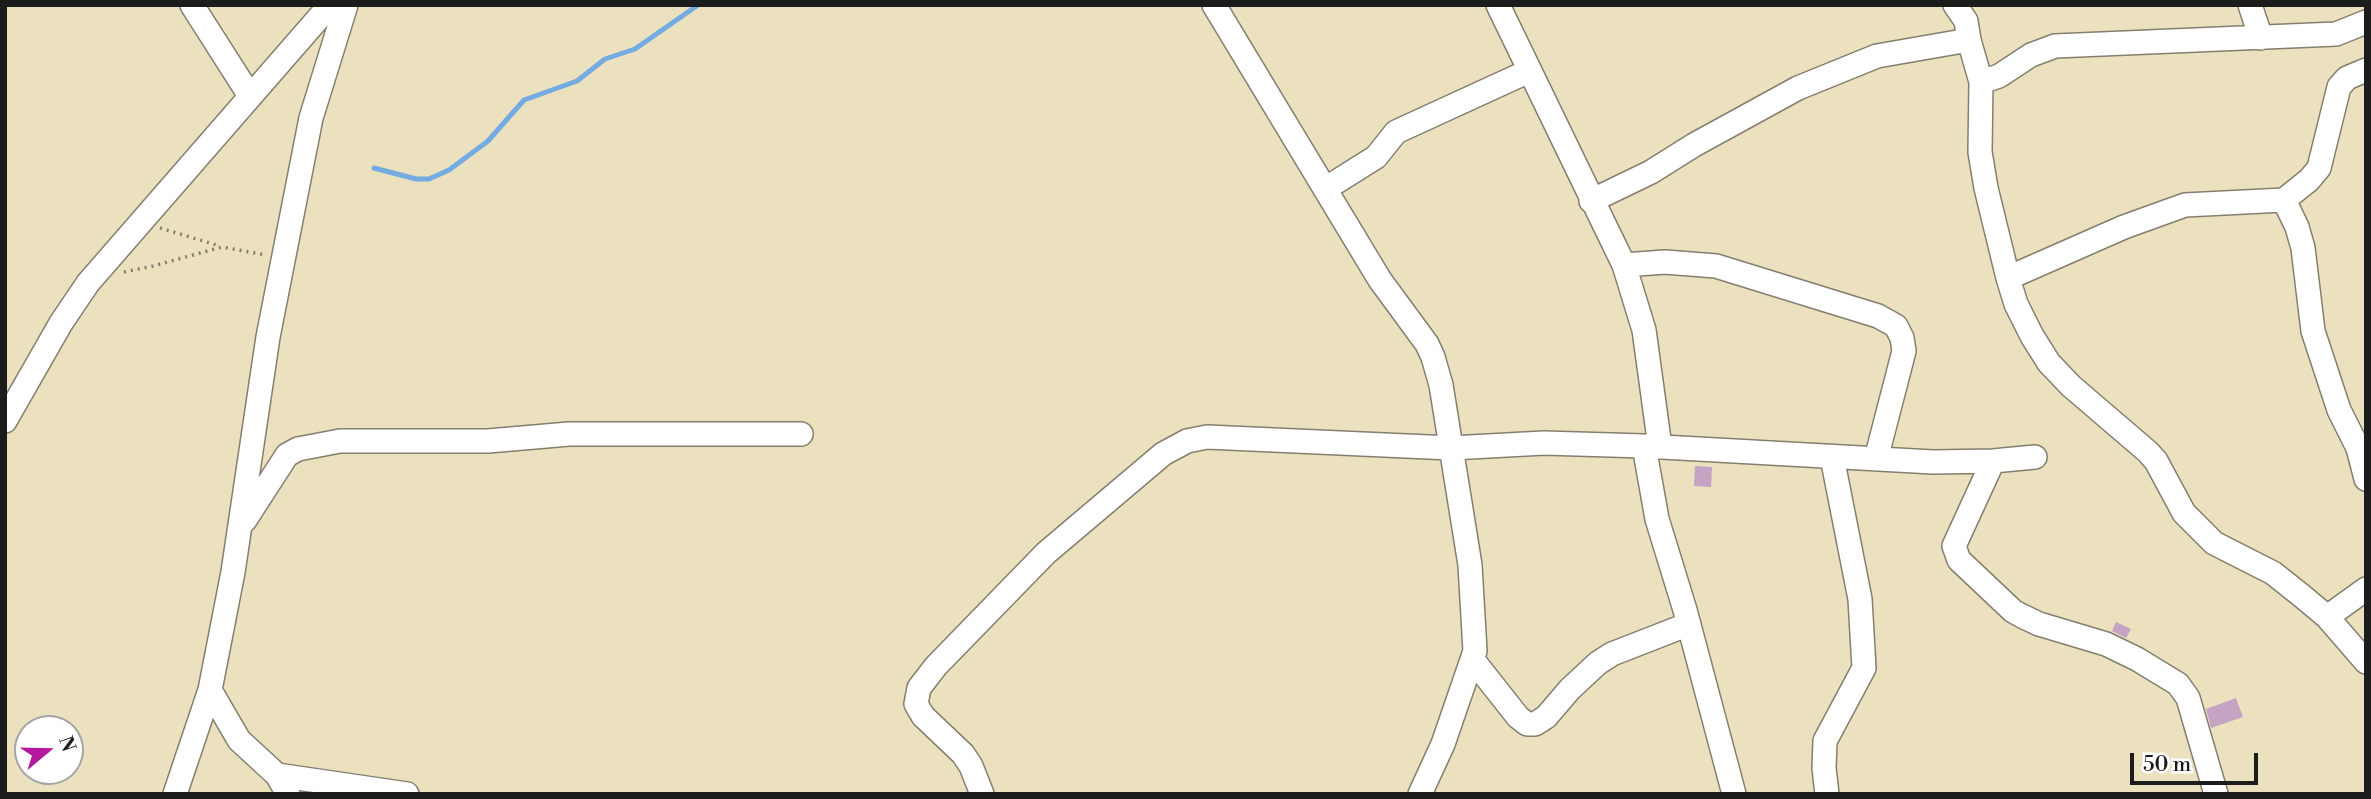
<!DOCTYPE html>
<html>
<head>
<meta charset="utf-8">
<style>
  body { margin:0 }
  #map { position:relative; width:2371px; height:799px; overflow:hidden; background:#ece1bf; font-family:"Libre Bodoni",serif }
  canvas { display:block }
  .frame { position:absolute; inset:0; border:7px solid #1c1c1c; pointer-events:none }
  .north { position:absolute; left:14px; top:715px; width:70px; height:70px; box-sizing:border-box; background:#fff; border:2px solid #a4a4a4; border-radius:50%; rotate:71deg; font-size:19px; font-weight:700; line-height:28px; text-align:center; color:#1c1c1c }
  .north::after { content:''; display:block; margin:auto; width:24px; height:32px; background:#b5179e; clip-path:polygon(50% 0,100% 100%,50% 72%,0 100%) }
  .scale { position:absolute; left:2130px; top:753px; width:128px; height:32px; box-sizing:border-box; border:4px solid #1c1c1c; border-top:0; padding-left:9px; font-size:21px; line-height:24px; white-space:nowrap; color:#1c1c1c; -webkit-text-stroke:5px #fff; paint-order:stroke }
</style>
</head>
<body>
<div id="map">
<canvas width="2371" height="799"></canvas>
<div class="frame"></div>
<div class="north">N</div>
<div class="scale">50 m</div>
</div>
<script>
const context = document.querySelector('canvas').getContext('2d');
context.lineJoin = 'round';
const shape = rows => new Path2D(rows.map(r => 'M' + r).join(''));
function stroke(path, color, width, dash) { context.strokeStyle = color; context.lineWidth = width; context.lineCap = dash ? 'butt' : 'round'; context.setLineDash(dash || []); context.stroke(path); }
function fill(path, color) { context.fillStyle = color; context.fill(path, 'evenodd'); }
stroke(shape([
  [374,168,416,179,429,179,449,170,488,141,524,100,577,81,605,59,635,49,698,5]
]), '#73abe2', 5);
fill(shape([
  [1695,466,1712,467,1711,487,1694,486],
  [2116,622,2131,629,2126,638,2112,631],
  [2236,698,2243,717,2211,728,2206,709]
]), '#c4a3c5');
const minor = shape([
  [192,5,250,96],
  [1214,5,1380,280,1427,344,1433,357,1441,385,1470,565,1475,651,1443,744,1420,794],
  [1498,5,1624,265,1644,330,1660,447],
  [1955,5,1966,21,1969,40,1981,82,1980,152,1986,188,2008,278,2016,304,2032,336,2049,363,2071,386,2148,452,2156,461,2184,513,2214,543,2273,573,2302,596,2327,617,2366,662],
  [2250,5,2261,38],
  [1981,82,1999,76,2031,55,2055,46,2336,34,2366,22],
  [1325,189,1376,157,1396,132,1529,71],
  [2284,200,2297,227,2303,248,2313,331,2339,410,2358,448,2366,479],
  [1591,201,1651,172,1694,145,1798,88,1877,56,1969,40],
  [1624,265,1665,262,1716,266,1878,316,1896,326,1902,338,1904,351,1876,459],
  [2008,278,2124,227,2185,205,2284,200,2309,180,2319,168,2339,87,2347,78,2366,70],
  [5,421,61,323,88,283,330,5],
  [1644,446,1657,519,1685,610,1734,794],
  [1993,461,1954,546,1959,560,2013,611,2022,616,2039,624,2106,644,2137,659,2178,684,2188,698,2216,794],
  [245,520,287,455,298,449,340,441,488,441,569,434,801,434],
  [2327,617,2366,589],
  [1473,660,1518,717,1527,724,1535,724,1546,717,1570,689,1598,663,1612,654,1689,624],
  [210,690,239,740,277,775,288,794],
  [277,775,407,794],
  [175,794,210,690,233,572,268,337,311,118,346,5],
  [982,794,971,766,963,754,923,716,916,704,919,688,936,666,1046,553,1163,454,1187,441,1207,437,1451,448,1544,443,1644,446,1933,462,1993,461,2035,457],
  [1827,794,1824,768,1825,741,1864,668,1860,599,1832,457]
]);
stroke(minor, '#847e6e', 26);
stroke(shape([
  [160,228,220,246],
  [124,272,153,266,222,247,266,255]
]), '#847e6e', 3.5, [2, 5]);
stroke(minor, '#fff', 23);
</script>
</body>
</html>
